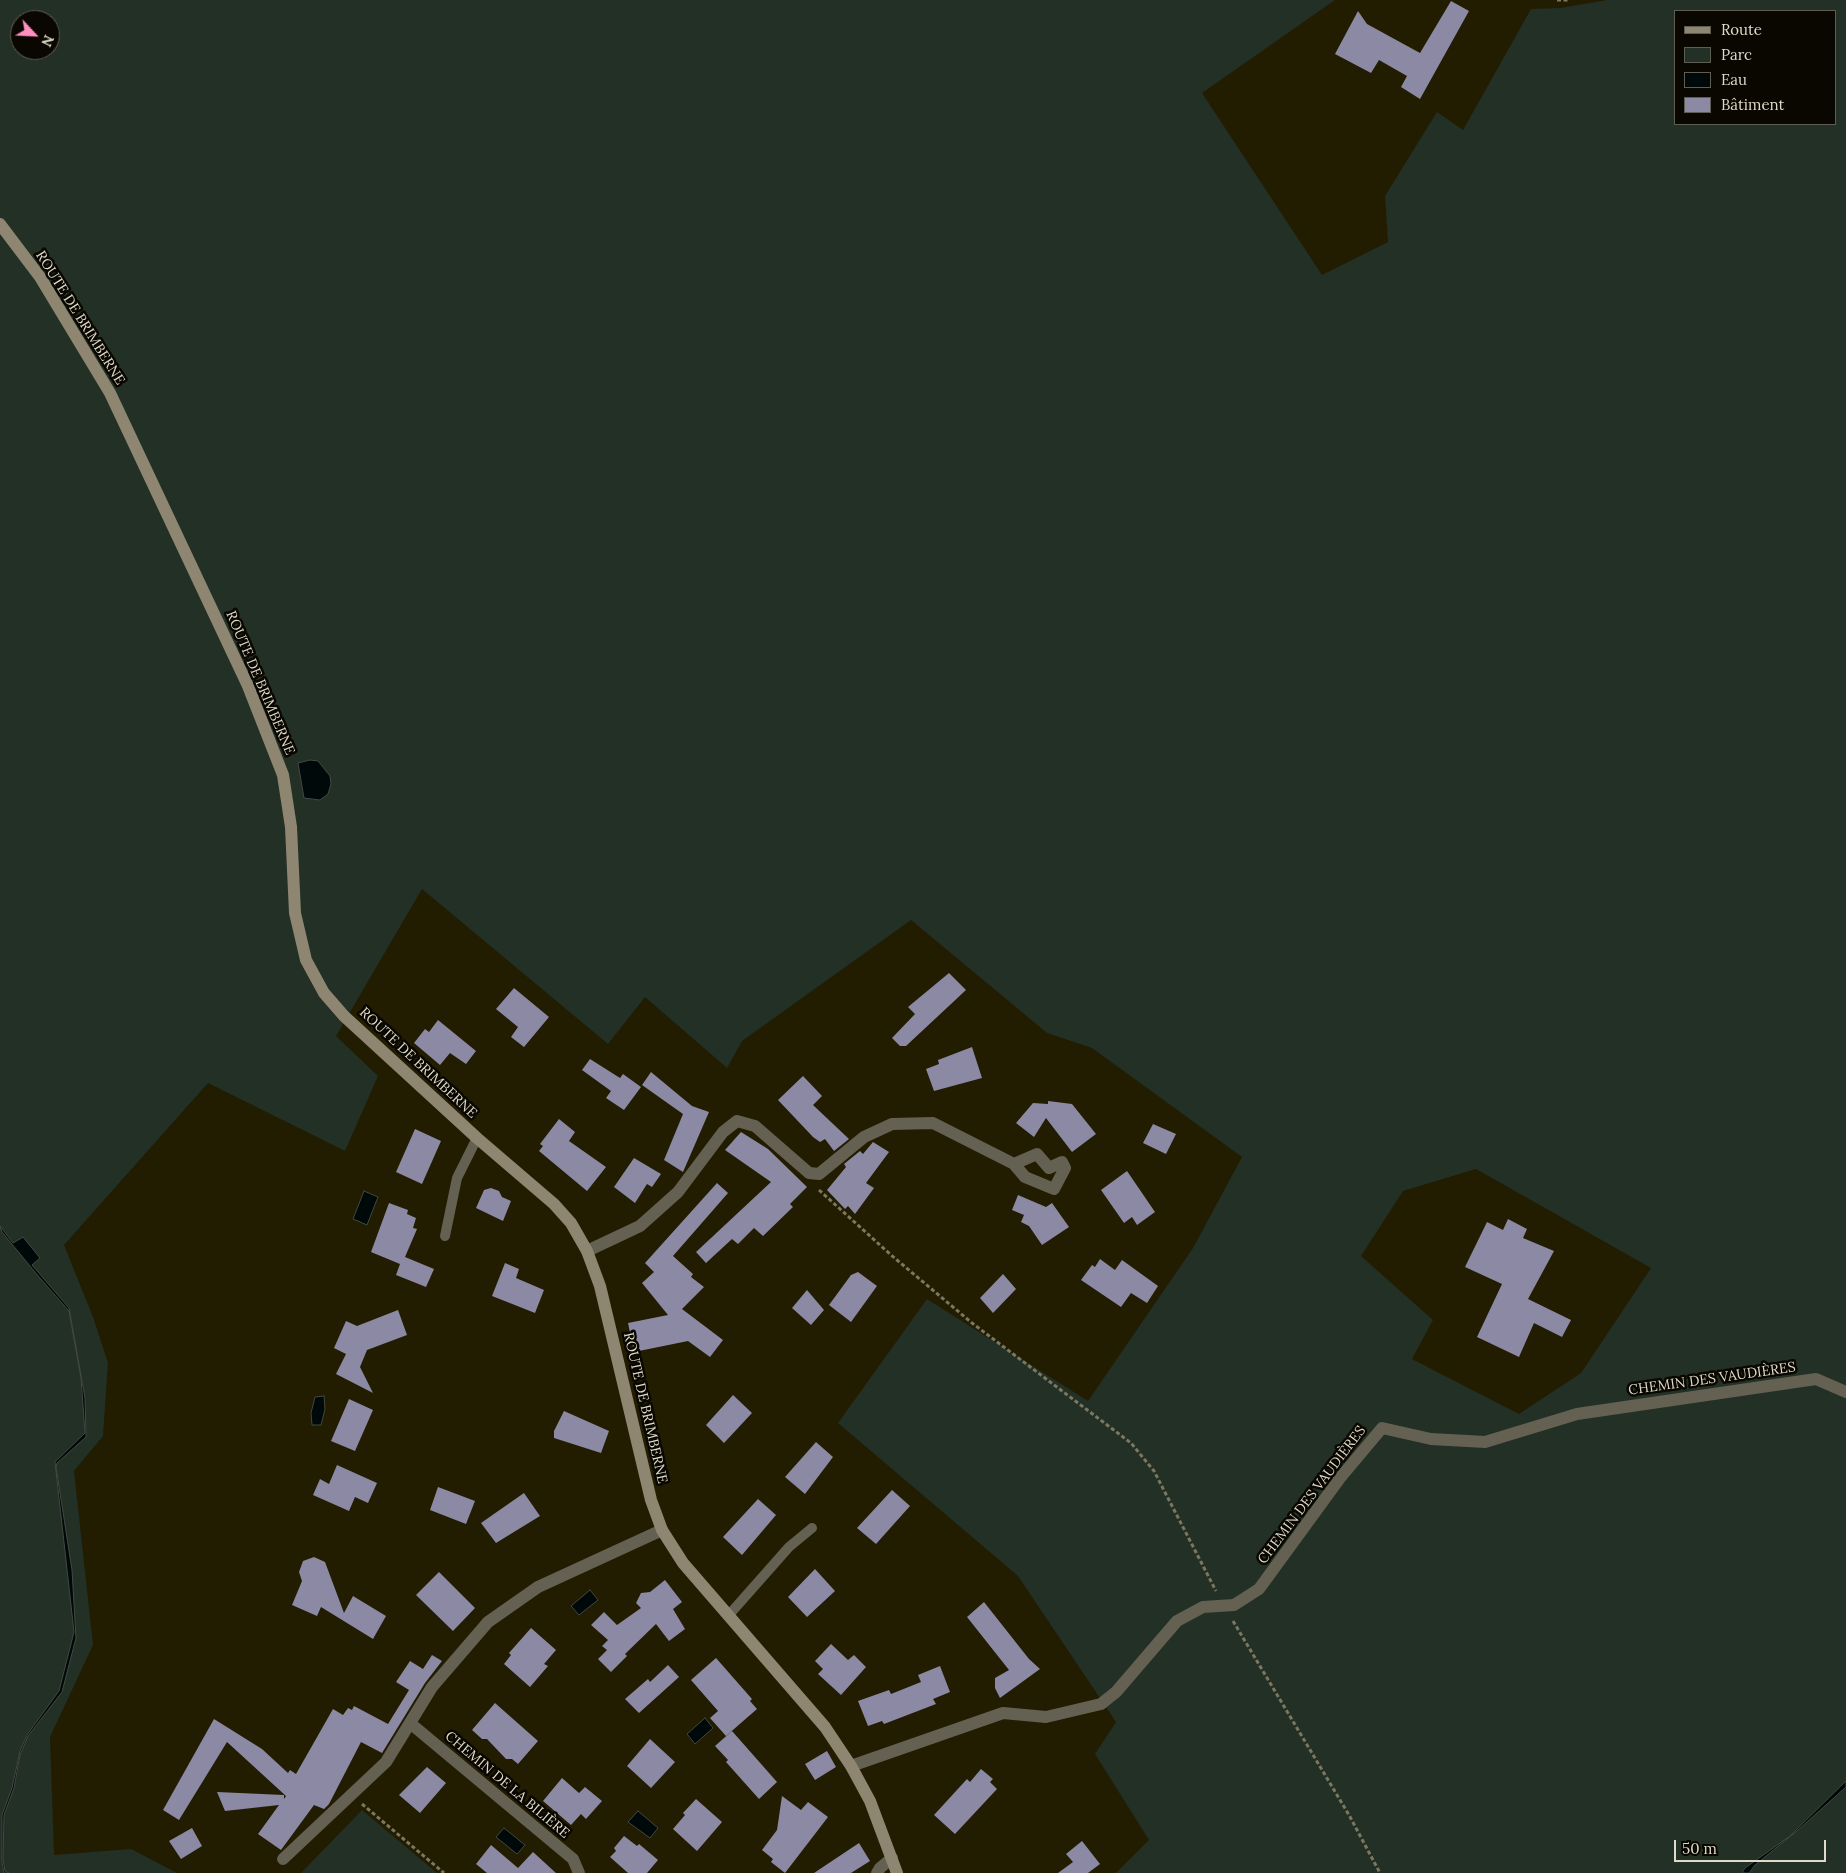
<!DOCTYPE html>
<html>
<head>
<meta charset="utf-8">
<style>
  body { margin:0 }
  #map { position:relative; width:1846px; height:1873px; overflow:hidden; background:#221c00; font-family:Lora,serif }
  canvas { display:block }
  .legend { position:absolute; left:1674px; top:10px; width:162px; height:115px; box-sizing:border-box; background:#090700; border:1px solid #5f5c51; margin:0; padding:6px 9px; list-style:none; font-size:15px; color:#dfdbca }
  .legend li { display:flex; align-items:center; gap:10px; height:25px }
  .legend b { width:25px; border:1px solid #5f5c51 }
  .north { position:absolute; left:10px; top:10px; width:50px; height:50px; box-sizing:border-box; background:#090700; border:1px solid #5f5c51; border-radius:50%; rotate:115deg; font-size:14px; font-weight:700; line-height:20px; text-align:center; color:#dfdbca }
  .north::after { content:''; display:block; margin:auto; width:18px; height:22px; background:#fd8ebe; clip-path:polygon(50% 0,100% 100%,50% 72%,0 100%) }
  .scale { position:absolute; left:1674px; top:1840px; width:152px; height:22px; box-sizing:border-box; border:2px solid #dfdbca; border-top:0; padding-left:6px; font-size:15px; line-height:18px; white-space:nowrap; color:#dfdbca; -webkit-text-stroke:4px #090700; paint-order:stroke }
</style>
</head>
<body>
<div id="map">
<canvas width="1846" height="1873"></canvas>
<ul class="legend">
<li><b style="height:6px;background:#8e8671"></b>Route</li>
<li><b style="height:14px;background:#233025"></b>Parc</li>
<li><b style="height:14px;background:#000909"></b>Eau</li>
<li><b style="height:14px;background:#8c89a4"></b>Bâtiment</li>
</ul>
<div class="north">N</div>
<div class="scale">50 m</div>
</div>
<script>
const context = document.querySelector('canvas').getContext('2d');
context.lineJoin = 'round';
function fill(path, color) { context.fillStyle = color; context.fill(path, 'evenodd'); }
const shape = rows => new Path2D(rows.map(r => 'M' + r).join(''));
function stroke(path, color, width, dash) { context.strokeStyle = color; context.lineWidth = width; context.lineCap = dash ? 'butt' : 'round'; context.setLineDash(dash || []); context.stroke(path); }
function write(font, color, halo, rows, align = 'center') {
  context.font = font + ' Lora,serif'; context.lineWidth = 5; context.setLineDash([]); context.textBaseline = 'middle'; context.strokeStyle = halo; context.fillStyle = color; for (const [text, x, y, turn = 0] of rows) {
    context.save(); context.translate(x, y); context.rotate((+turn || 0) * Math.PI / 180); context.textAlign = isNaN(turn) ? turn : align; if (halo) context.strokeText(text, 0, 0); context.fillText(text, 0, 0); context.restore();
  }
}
fill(shape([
  [0,0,1335,0,1202,93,1322,275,1388,242,1385,196,1437,112,1463,130,1531,9,1560,8,1607,0,1846,0,1846,1873,1116,1873,1149,1840,1095,1754,1116,1722,1018,1576,838,1423,927,1299,1088,1401,1193,1248,1242,1157,1092,1048,1047,1033,911,920,742,1041,727,1068,645,997,608,1044,422,889,336,1036,378,1076,345,1151,208,1083,64,1245,93,1317,108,1363,103,1436,74,1471,93,1645,50,1737,54,1855,131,1849,177,1873,0,1873],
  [1675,11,1835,11,1835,124,1675,124],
  [20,20,50,20,50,50,20,50],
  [1476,1169,1651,1268,1581,1373,1519,1414,1412,1359,1433,1320,1361,1256,1403,1191],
  [362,1810,437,1873,301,1873]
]), '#233025');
const water = shape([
  [310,760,318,761,330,776,331,784,328,794,320,800,304,798,298,763,310,760],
  [364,1191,378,1197,367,1225,353,1219,364,1191],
  [0,1226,13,1243,23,1237,40,1258,32,1265,69,1308,85,1398,86,1434,86,1437,57,1463,56,1467,72,1570,76,1638,62,1692,28,1736,20,1755,14,1788,4,1815,3,1859,5,1871,9,1873,4,1873,2,1862,2,1815,12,1788,20,1751,27,1735,59,1691,74,1632,55,1462,85,1433,81,1378,69,1311,39,1277,2,1232,0,1226],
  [324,1396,325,1409,321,1425,312,1425,311,1413,315,1397,324,1396],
  [590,1590,598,1600,579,1615,571,1606,590,1590],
  [705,1718,713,1728,695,1744,687,1734,705,1718],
  [1846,1781,1846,1787,1798,1830,1755,1865,1749,1873,1742,1873,1745,1868,1790,1836,1846,1781],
  [638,1811,658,1828,650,1838,628,1822,638,1811],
  [504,1828,525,1845,517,1854,496,1837,504,1828]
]);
fill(water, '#000909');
stroke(water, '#434843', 1);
fill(shape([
  [1451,1,1469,11,1420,99,1401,87,1407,76,1379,60,1371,73,1335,54,1358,11,1367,24,1420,53],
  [949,973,966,990,906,1046,900,1046,892,1038,915,1014,908,1007],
  [514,988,549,1017,524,1047,511,1037,518,1027,496,1009],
  [438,1020,476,1051,466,1064,450,1053,440,1065,414,1043,425,1029,429,1032],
  [972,1047,982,1078,934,1091,926,1069,939,1064,938,1060],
  [590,1059,620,1078,623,1074,641,1087,624,1110,606,1098,611,1091,582,1070],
  [651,1072,692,1106,709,1112,683,1172,664,1160,683,1114,642,1085],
  [803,1076,822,1096,813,1105,849,1139,834,1151,825,1139,820,1142,813,1137,778,1100],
  [1048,1101,1072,1104,1096,1134,1072,1152,1046,1118,1034,1137,1016,1123,1033,1103,1048,1104],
  [559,1119,575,1132,569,1141,606,1167,587,1191,539,1151,543,1146,540,1144],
  [1153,1124,1176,1134,1166,1154,1143,1143],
  [415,1129,441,1141,422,1184,396,1172],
  [741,1132,768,1149,807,1187,790,1204,793,1207,763,1236,754,1228,738,1244,732,1239,706,1263,696,1252,771,1182,725,1150],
  [873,1142,889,1152,866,1183,874,1188,855,1214,848,1206,845,1209,827,1190,846,1167,844,1164,860,1151,863,1154],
  [634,1158,661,1174,652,1187,647,1184,635,1203,614,1187],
  [1127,1171,1155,1212,1137,1225,1132,1217,1124,1223,1101,1190],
  [717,1183,728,1193,673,1256,693,1274,691,1277,704,1287,682,1309,723,1340,710,1357,688,1341,634,1352,628,1323,668,1315,642,1283,654,1272,645,1263],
  [491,1188,499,1191,502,1197,511,1201,503,1221,476,1208,484,1190],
  [1018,1195,1046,1207,1052,1203,1069,1227,1042,1245,1029,1226,1021,1222,1024,1215,1012,1210],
  [389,1203,408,1210,407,1214,416,1218,413,1228,417,1229,405,1257,434,1269,426,1287,396,1275,400,1264,371,1252],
  [1508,1219,1527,1229,1523,1238,1554,1251,1528,1299,1571,1320,1562,1337,1534,1323,1519,1357,1477,1337,1502,1284,1465,1267,1487,1222,1503,1230],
  [1100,1259,1115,1270,1122,1260,1158,1286,1147,1303,1131,1293,1121,1307,1081,1280,1092,1265,1095,1267],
  [505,1263,519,1269,516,1278,544,1290,535,1313,492,1296],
  [858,1272,877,1286,851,1322,829,1305,851,1275],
  [1003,1274,1016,1289,993,1313,980,1298],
  [807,1290,824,1310,811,1325,792,1308],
  [398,1310,407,1335,367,1350,360,1367,373,1393,336,1374,346,1354,334,1348,346,1321,357,1326],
  [733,1395,752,1413,724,1443,706,1425],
  [349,1399,373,1410,355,1451,331,1441],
  [564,1411,609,1431,601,1453,554,1438,554,1431],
  [816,1442,833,1457,805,1494,785,1477],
  [337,1465,377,1483,368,1503,355,1497,349,1511,313,1495,320,1479,329,1484],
  [438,1487,475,1501,466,1524,430,1510],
  [892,1490,910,1506,876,1544,857,1528],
  [524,1493,540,1516,496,1543,481,1523],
  [758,1499,776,1515,742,1555,723,1537],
  [314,1557,325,1562,344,1613,353,1596,386,1616,373,1639,321,1607,317,1616,292,1605,302,1581,299,1572,303,1561],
  [815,1569,835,1591,807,1617,788,1597],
  [439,1572,475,1608,453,1631,416,1595],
  [665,1580,682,1602,673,1609,685,1629,669,1641,656,1624,625,1654,627,1656,611,1672,598,1659,607,1650,602,1646,608,1640,591,1625,604,1612,617,1625,641,1608,636,1603,641,1593,650,1592],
  [984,1602,1029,1659,1040,1669,1000,1698,995,1688,995,1678,1009,1670,967,1617],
  [531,1628,556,1650,544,1664,548,1666,530,1687,504,1664,511,1655,509,1653],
  [831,1644,848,1660,854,1655,866,1667,841,1695,818,1674,823,1669,815,1661],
  [432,1655,442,1661,425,1683,382,1753,361,1742,329,1804,324,1809,314,1805,281,1850,258,1834,279,1805,225,1811,217,1792,284,1795,284,1799,286,1796,227,1742,179,1820,163,1810,214,1719,262,1749,288,1773,290,1770,296,1774,333,1709,343,1715,348,1708,352,1710,354,1706,388,1724,409,1690,396,1682,410,1661,423,1669],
  [716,1658,752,1699,750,1701,757,1709,726,1736,710,1718,718,1711,691,1680],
  [668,1665,679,1677,639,1713,625,1699,648,1679,650,1682],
  [940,1666,950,1692,933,1699,936,1704,884,1724,882,1721,868,1726,858,1701,889,1690,891,1694,921,1682,918,1675],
  [495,1703,538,1741,518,1764,512,1759,506,1759,487,1739,482,1739,472,1730],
  [732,1731,777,1782,759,1799,726,1762,728,1760,715,1746],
  [650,1739,675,1762,651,1788,627,1766],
  [827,1751,836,1767,815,1780,805,1764],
  [427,1767,446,1783,420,1813,399,1795],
  [981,1769,993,1779,990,1782,997,1789,955,1834,934,1815,967,1779,970,1782],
  [562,1778,579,1793,585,1787,602,1801,586,1819,581,1814,571,1825,543,1801],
  [782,1796,801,1810,808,1802,828,1817,785,1873,771,1862,773,1859,762,1850,777,1830],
  [696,1799,722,1822,697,1851,673,1829,685,1815,683,1813],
  [192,1828,202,1846,181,1859,169,1841],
  [624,1836,637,1846,639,1844,658,1860,647,1873,628,1873,610,1857,616,1851,614,1848],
  [1082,1841,1100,1864,1088,1873,1058,1873,1073,1862,1066,1854],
  [859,1843,870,1861,851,1873,814,1873],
  [491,1845,518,1868,533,1852,556,1873,487,1873,476,1864]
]), '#8c89a4');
stroke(shape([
  [1557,0,1569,0],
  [819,1190,891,1255,972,1323,1131,1443,1154,1471,1216,1591],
  [1233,1621,1349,1815,1380,1873],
  [362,1804,444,1873]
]), '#7c7760', 3, [4, 2.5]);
stroke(shape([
  [445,1236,457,1178,477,1138],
  [728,1616,789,1547,812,1528]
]), '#646052', 10);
stroke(shape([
  [587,1251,640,1226,678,1192,723,1132,737,1121,755,1126,809,1173,819,1174,864,1137,892,1124,933,1123,1014,1164,1025,1177,1054,1189,1065,1168,1062,1162,1049,1168,1037,1154,1014,1164],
  [410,1723,573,1859,579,1873],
  [851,1766,1003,1713,1046,1717,1101,1704,1116,1692,1177,1621,1203,1607,1234,1605,1259,1589,1340,1478,1382,1428,1431,1439,1485,1442,1577,1414,1816,1379,1846,1392],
  [283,1859,386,1762,432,1687,488,1622,538,1587,662,1530],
  [877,1873,880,1868,892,1858]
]), '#646052', 12);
stroke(shape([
  [0,224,40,277,110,393,248,686,283,775,291,827,295,913,306,960,324,993,344,1016,477,1138,554,1204,571,1223,587,1251,600,1286,651,1500,662,1530,683,1563,825,1727,851,1766,870,1801,897,1873]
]), '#8e8671', 12);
write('14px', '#dfdbca', '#090700', [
  ["ROUTE DE BRIMBERNE",80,318,58],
  ["ROUTE DE BRIMBERNE",260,683,67],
  ["ROUTE DE BRIMBERNE",418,1063,43],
  ["CHEMIN DES VAUDIÈRES",1712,1379,-8],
  ["ROUTE DE BRIMBERNE",645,1408,77],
  ["CHEMIN DES VAUDIÈRES",1312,1495,-53],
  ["CHEMIN DE LA BILIÈRE",507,1785,40]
]);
</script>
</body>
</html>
